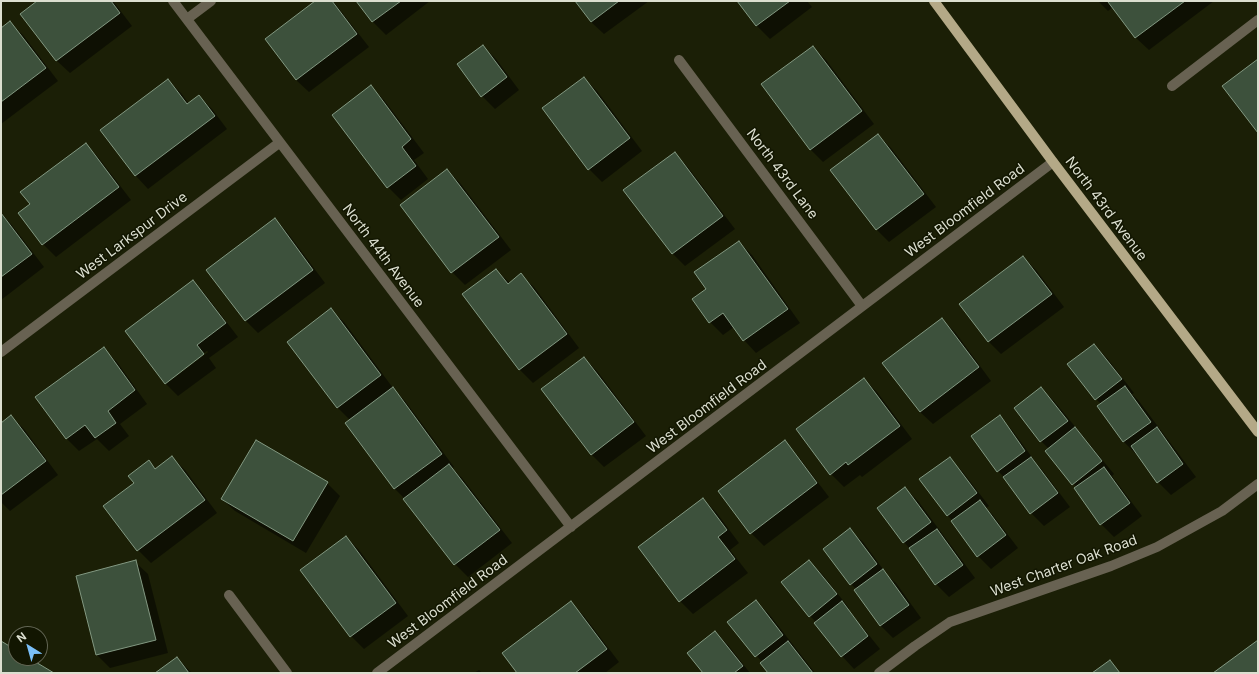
<!DOCTYPE html>
<html>
<head>
<meta charset="utf-8">
<style>
  body { margin:0 }
  #map { position:relative; width:1259px; height:674px; overflow:hidden; background:#1b1f06; font-family:Inter,sans-serif }
  canvas { display:block }
  .frame { position:absolute; inset:0; border:2px solid #dcdfd0; pointer-events:none }
  .north { position:absolute; left:8px; top:626px; width:40px; height:40px; box-sizing:border-box; background:#121601; border:1px solid #636654; border-radius:50%; rotate:323deg; font-size:11px; font-weight:700; line-height:16px; text-align:center; color:#dcdfd0 }
  .north::after { content:''; display:block; margin:auto; width:14px; height:18px; background:#7abff8; clip-path:polygon(50% 0,100% 100%,50% 72%,0 100%) }
</style>
</head>
<body>
<div id="map">
<canvas width="1259" height="674"></canvas>
<div class="frame"></div>
<div class="north">N</div>
</div>
<script>
const context = document.querySelector('canvas').getContext('2d');
context.lineJoin = 'round';
function fill(path, color) { context.fillStyle = color; context.fill(path, 'evenodd'); }
const shape = rows => new Path2D(rows.map(r => 'M' + r).join(''));
function stroke(path, color, width, dash) { context.strokeStyle = color; context.lineWidth = width; context.lineCap = dash ? 'butt' : 'round'; context.setLineDash(dash || []); context.stroke(path); }
function write(font, color, halo, rows, align = 'center') {
  context.font = font + ' Inter,sans-serif'; context.lineWidth = 3; context.setLineDash([]); context.textBaseline = 'middle'; context.strokeStyle = halo; context.fillStyle = color; for (const [text, x, y, turn = 0] of rows) {
    context.save(); context.translate(x, y); context.rotate((+turn || 0) * Math.PI / 180); context.textAlign = isNaN(turn) ? turn : align; if (halo) context.strokeText(text, 0, 0); context.fillText(text, 0, 0); context.restore();
  }
}
fill(shape([
  [39,1,113,1,132,26,70,73,57,61,22,14],
  [317,1,333,1,369,47,309,92,296,80],
  [357,1,430,1,386,35,373,22],
  [576,1,649,1,604,34,591,22],
  [738,1,807,1,812,7,770,39,757,26],
  [1098,1,1214,1,1149,50,1136,38,1113,7,1108,11],
  [10,23,23,35,58,81,1,124,1,30],
  [483,46,496,59,519,90,495,109,482,96],
  [813,47,826,60,874,124,823,162,810,149],
  [584,78,597,91,642,151,602,182,589,169],
  [168,80,181,93,189,104,199,96,212,109,227,129,148,189,136,176,101,130],
  [371,87,384,100,424,153,414,160,428,179,401,200,388,187],
  [878,135,891,148,936,207,889,242,876,229],
  [86,144,98,157,131,200,56,257,43,244,20,213,31,205],
  [674,153,687,166,735,229,685,266,673,254,625,190],
  [447,170,460,183,511,250,465,285,452,272],
  [1,213,11,224,44,267,1,300],
  [275,219,287,232,325,283,258,333,246,321],
  [739,242,752,255,800,323,756,353,744,340,734,327,723,335,710,322,694,299,708,289],
  [1023,257,1036,270,1064,307,1001,354,988,341],
  [496,270,510,283,521,275,534,287,579,348,533,383,520,370,464,295],
  [193,281,205,294,238,337,209,358,216,368,178,396,166,384,208,352,207,351,166,382,166,383,126,331],
  [331,310,344,322,393,388,405,401,454,467,452,468,462,478,512,543,468,577,455,564,405,499,395,489,346,423,350,420,338,408,288,342],
  [942,319,955,332,991,381,933,424,920,412],
  [1094,345,1107,358,1134,393,1132,394,1138,400,1196,477,1171,495,1158,482,1137,453,1136,454,1123,441,1101,404,1096,399],
  [104,349,117,362,147,404,120,424,129,436,109,451,97,439,79,451,67,439,37,397],
  [584,358,597,371,646,436,604,467,591,454],
  [864,379,877,392,912,439,862,477,860,475,844,487,831,474],
  [1041,388,1054,401,1114,474,1112,476,1142,516,1114,537,1101,524,1077,488,1046,451,1049,449,1041,441,1015,408],
  [11,416,24,429,58,475,10,511,1,502,1,424],
  [1000,417,1012,430,1037,464,1043,471,1070,507,1044,526,1031,513,1005,478,998,471],
  [785,442,797,455,829,497,764,546,751,533],
  [172,457,185,470,217,513,151,563,138,550,135,483,149,462,156,469],
  [949,458,962,471,989,506,986,508,992,514,1018,548,991,569,978,556,953,521,947,515],
  [327,483,340,496,306,553,235,511,222,499],
  [905,488,918,501,975,578,949,597,936,584,911,550,904,542],
  [703,499,716,512,739,543,730,550,748,573,693,614,680,601],
  [850,530,863,542,888,576,896,583,921,618,893,638,880,625,856,589,851,584],
  [346,537,359,550,408,616,364,649,351,636,302,570],
  [809,561,822,574,849,608,848,609,880,649,854,669,842,656,816,622,810,616],
  [135,562,148,574,168,653,110,668,97,655,78,576],
  [756,601,769,614,815,673,769,673,762,662,729,622],
  [571,603,584,616,619,662,605,673,519,673],
  [715,632,728,645,750,673,704,673],
  [177,658,192,673,157,673],
  [479,670,482,673,474,673]
]), '#0007');
const building = shape([
  [37,1,111,1,120,13,56,61,20,14,37,1],
  [315,1,332,1,357,34,296,80,265,39,315,1],
  [356,1,401,1,372,22,356,1],
  [575,1,619,1,591,22,575,1],
  [737,1,790,1,756,26,737,1],
  [1109,1,1185,1,1135,38,1108,2,1109,1],
  [10,21,46,68,1,102,1,28,10,21],
  [483,45,507,77,481,97,457,64,483,45],
  [813,46,862,111,810,150,761,84,813,46],
  [1258,59,1258,133,1222,86,1258,59],
  [584,77,630,138,588,170,542,108,584,77],
  [168,79,187,104,199,95,215,116,135,176,100,130,168,79],
  [371,85,411,139,402,147,416,166,387,188,332,115,371,85],
  [878,134,924,194,876,230,830,170,878,134],
  [86,143,119,187,42,245,18,213,30,204,20,192,86,143],
  [675,152,723,216,672,254,623,190,675,152],
  [447,169,499,237,451,273,400,205,447,169],
  [1,213,32,254,1,277,1,213],
  [275,218,313,270,245,321,206,270,275,218],
  [739,241,788,309,743,341,723,313,709,323,692,299,706,289,694,272,739,241],
  [1023,256,1052,294,988,342,959,304,1023,256],
  [496,269,508,284,521,273,567,334,519,370,462,294,496,269],
  [193,280,226,323,197,345,204,354,165,384,125,331,193,280],
  [331,308,381,375,337,408,287,342,331,308],
  [942,318,979,367,920,412,882,363,942,318],
  [1094,344,1122,379,1095,400,1067,364,1094,344],
  [104,347,135,390,108,411,116,423,95,438,85,425,66,439,35,397,104,347],
  [584,357,634,422,591,455,541,389,584,357],
  [864,378,900,426,848,465,846,462,830,475,796,429,864,378],
  [1125,386,1151,422,1123,442,1097,406,1125,386],
  [393,387,442,454,394,489,345,423,393,387],
  [1041,387,1068,421,1040,442,1014,408,1041,387],
  [11,415,46,461,1,495,1,423,11,415],
  [1000,415,1025,451,997,472,971,436,1000,415],
  [1075,427,1102,461,1072,485,1045,451,1075,427],
  [1157,427,1183,464,1157,483,1131,446,1157,427],
  [256,440,328,482,293,541,221,499,256,440],
  [785,440,817,483,750,534,718,491,785,440],
  [172,456,205,500,137,551,103,506,134,483,128,476,149,460,155,469,172,456],
  [950,457,977,493,947,516,919,479,950,457],
  [1031,457,1058,493,1030,514,1003,477,1031,457],
  [449,464,500,530,454,565,403,499,449,464],
  [1104,467,1130,503,1100,525,1074,488,1104,467],
  [905,487,931,522,903,543,877,508,905,487],
  [703,498,727,530,718,537,735,559,679,602,638,547,703,498],
  [980,500,1006,535,977,557,951,521,980,500],
  [850,528,877,564,850,585,823,549,850,528],
  [937,529,963,565,935,585,909,548,937,529],
  [346,536,396,603,350,637,300,570,346,536],
  [136,560,156,640,96,655,76,576,136,560],
  [809,560,837,594,809,617,781,582,809,560],
  [883,569,909,605,880,626,854,590,883,569],
  [756,600,783,635,755,657,727,622,756,600],
  [571,601,607,649,575,673,517,673,502,653,571,601],
  [842,601,868,636,841,657,814,623,842,601],
  [715,631,743,666,734,673,703,673,687,653,715,631],
  [1258,640,1258,673,1213,673,1258,640],
  [1,641,16,650,16,658,29,658,54,673,1,673,1,641],
  [788,641,813,673,768,673,760,663,788,641],
  [177,657,189,673,155,673,177,657],
  [1110,660,1120,673,1092,673,1110,660]
]);
fill(building, '#3d513c');
stroke(building, '#839982', 1);
stroke(shape([
  [173,1,571,527],
  [187,19,211,1],
  [679,60,862,306],
  [1172,86,1258,20],
  [1,352,279,143],
  [229,595,287,673],
  [377,673,1053,162],
  [879,673,915,646,950,622,1111,566,1157,547,1222,511,1258,484]
]), '#686252', 10);
stroke(shape([
  [934,1,1053,162,1258,432]
]), '#b4a987', 10);
write('14px', '#dcdfd0', '#121601', [
  ["North 43rd Lane",782,174,53],
  ["North 43rd Avenue",1106,209,53],
  ["West Bloomfield Road",965,211,-37],
  ["West Larkspur Drive",132,236,-37],
  ["North 44th Avenue",383,256,53],
  ["West Bloomfield Road",707,407,-37],
  ["West Charter Oak Road",1064,566,-20],
  ["West Bloomfield Road",448,602,-37]
]);
</script>
</body>
</html>
